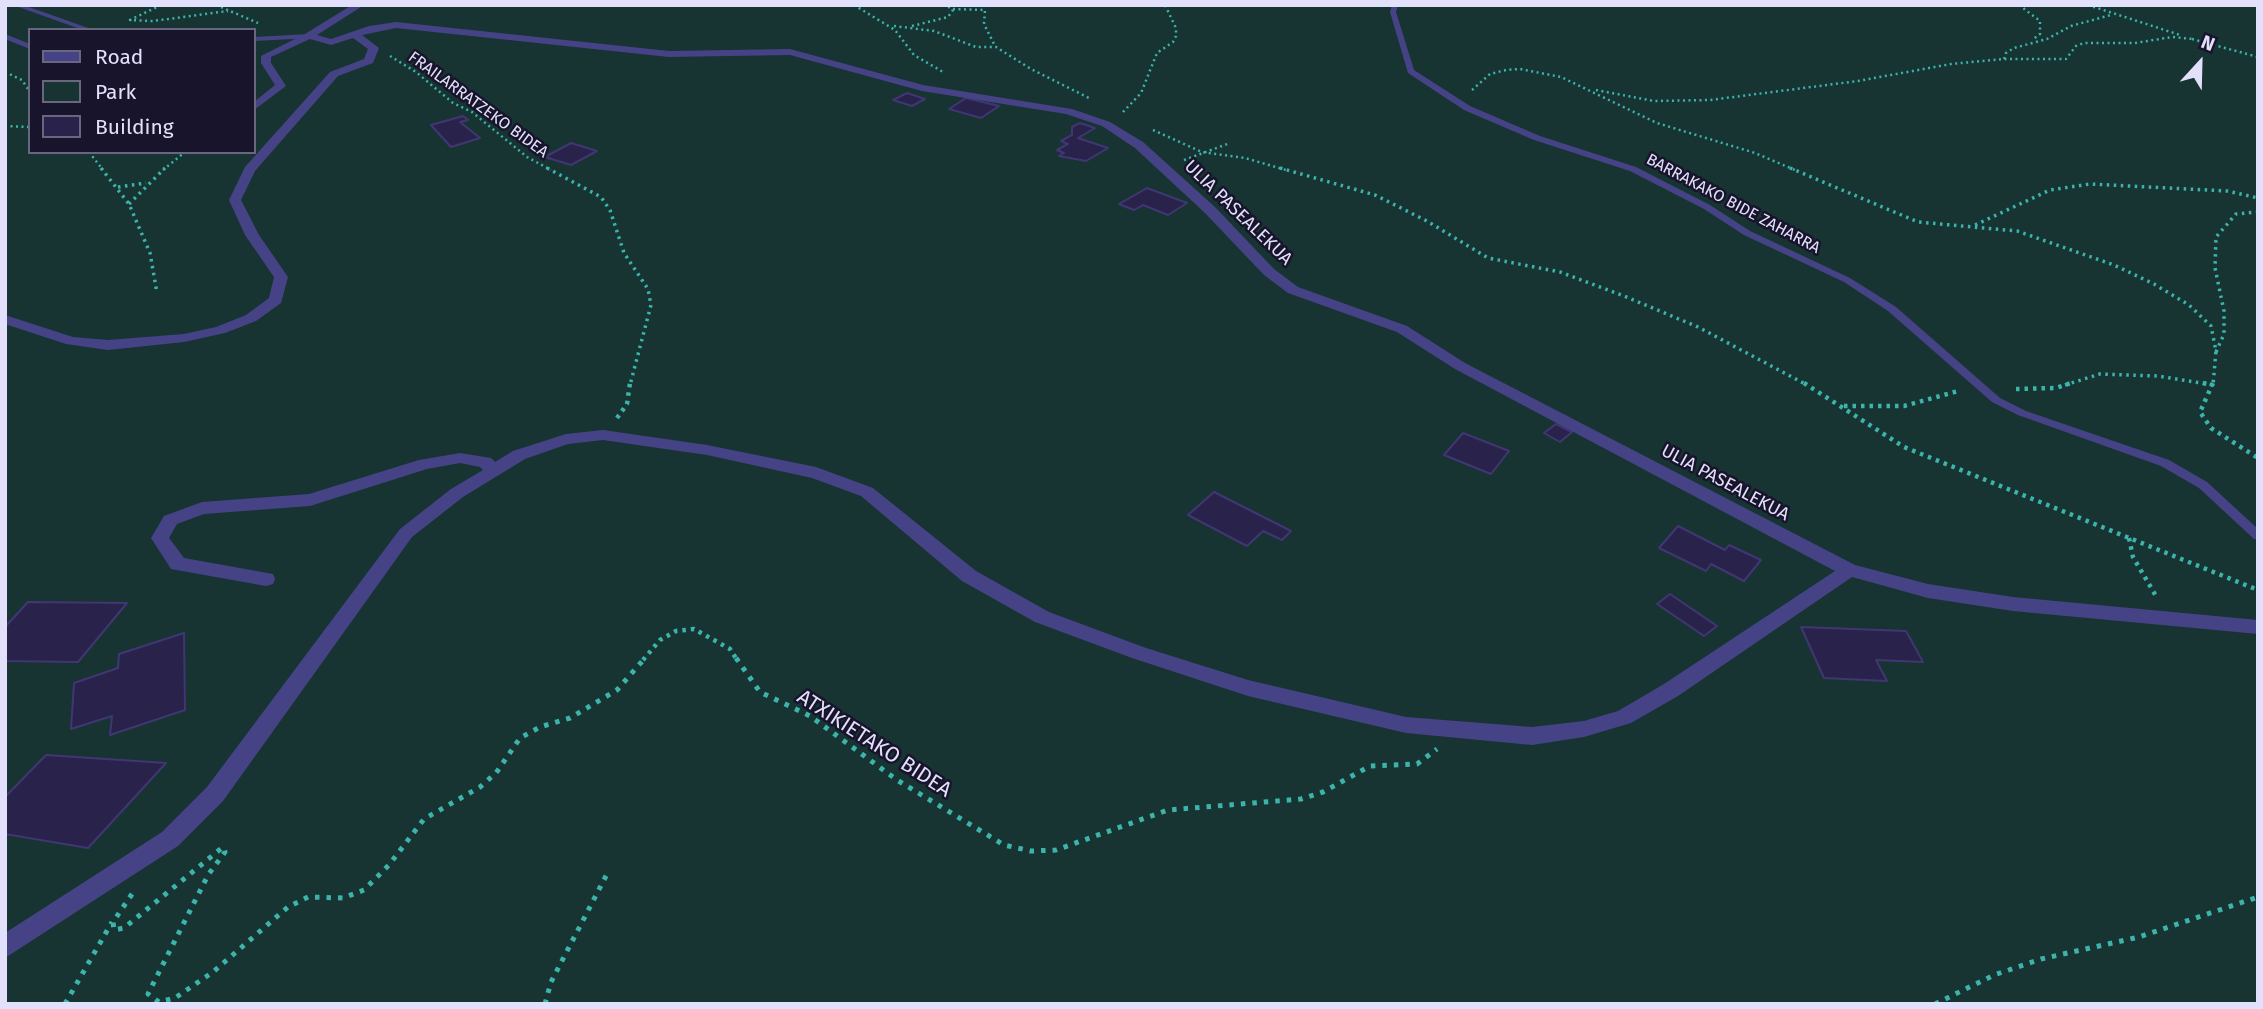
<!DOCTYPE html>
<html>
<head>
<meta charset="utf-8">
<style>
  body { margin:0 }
  #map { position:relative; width:2263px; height:1009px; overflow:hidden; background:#18142b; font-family:"Fira Sans",sans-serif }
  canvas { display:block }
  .frame { position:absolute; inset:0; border:7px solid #e3e0fc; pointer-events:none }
  .legend { position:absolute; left:28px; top:28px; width:228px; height:126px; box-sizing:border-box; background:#18142b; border:2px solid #69667f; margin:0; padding:9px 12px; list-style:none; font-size:21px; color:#e3e0fc }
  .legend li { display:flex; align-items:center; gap:14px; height:35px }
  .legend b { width:35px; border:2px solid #69667f }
  .north { position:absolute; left:2165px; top:28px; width:70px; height:70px; -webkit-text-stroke:5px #18142b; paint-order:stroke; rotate:22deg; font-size:19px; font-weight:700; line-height:28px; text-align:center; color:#e3e0fc }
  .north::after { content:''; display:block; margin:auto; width:24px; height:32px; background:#e3e0fc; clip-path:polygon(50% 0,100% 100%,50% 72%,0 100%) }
</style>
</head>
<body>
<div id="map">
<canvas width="2263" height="1009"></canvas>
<div class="frame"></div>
<ul class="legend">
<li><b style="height:9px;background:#454386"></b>Road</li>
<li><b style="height:19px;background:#173433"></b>Park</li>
<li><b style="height:19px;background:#29224a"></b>Building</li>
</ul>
<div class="north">N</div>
</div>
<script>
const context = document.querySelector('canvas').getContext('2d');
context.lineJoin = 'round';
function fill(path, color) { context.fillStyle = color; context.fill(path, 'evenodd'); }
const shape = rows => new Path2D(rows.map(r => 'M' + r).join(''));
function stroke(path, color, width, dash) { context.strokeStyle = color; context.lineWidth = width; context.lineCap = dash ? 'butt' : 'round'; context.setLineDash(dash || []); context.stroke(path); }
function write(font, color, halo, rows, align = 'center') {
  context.font = font + ' "Fira Sans",sans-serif'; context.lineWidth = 5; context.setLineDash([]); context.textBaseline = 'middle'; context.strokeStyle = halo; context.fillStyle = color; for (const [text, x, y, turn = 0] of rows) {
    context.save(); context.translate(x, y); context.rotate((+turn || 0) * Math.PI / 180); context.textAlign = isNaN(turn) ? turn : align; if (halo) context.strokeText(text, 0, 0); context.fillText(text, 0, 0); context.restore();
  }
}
fill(shape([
  [5,5,2258,5,2258,1004,5,1004],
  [30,30,254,30,254,152,30,152]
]), '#173433');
const building = shape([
  [907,93,925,99,912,106,893,100,907,93],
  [966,98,999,106,981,118,949,109,966,98],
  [463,116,468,120,460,122,480,138,451,147,431,125,463,116],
  [1080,123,1095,128,1078,138,1108,148,1086,161,1059,156,1064,153,1057,150,1068,144,1061,141,1072,135,1072,127,1080,123],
  [571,143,597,151,571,165,545,157,571,143],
  [1147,188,1187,203,1168,215,1143,205,1134,210,1119,204,1147,188],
  [1556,424,1572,432,1560,442,1544,433,1556,424],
  [1463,433,1509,451,1491,474,1444,455,1463,433],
  [1214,492,1291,531,1282,540,1263,531,1247,546,1188,515,1214,492],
  [1678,526,1725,550,1729,545,1761,560,1744,581,1711,564,1706,571,1659,548,1678,526],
  [1670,594,1717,626,1704,636,1657,604,1670,594],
  [28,602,127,603,78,662,5,661,5,627,28,602],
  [1801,627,1906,631,1923,662,1876,660,1887,681,1824,678,1801,627],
  [184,633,185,710,110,735,112,716,71,729,74,683,118,668,119,654,184,633],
  [46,755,166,763,88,848,5,834,5,797,46,755]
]);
fill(building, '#29224a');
stroke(building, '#413674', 2);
stroke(shape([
  [161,5,130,20,153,21,228,11],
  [216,5,258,23],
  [854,5,895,30,914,55,943,72],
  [2019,5,2040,21,2040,34,2032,40],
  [2088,5,2180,35],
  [953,9,985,10,984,24,995,46],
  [894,26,934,31,976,47,996,47,1031,69,1089,98],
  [912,26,948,17,953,10,946,5],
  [2192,39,2258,57],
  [390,56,416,72,453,103,472,112,527,157,551,170],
  [2004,59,2006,53,2014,48,2047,39,2071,26,2111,15],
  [5,72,22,80,30,92],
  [1472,90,1490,74,1506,70,1520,69,1561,77,1657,123,1755,153,1795,170],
  [1596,90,1654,101,1710,100,1858,81,1951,64,2004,59,2066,59,2076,46,2084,43,2135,43,2172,37,2193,39],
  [1123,112,1141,93,1157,53,1173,42,1176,36,1176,28,1165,5],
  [5,126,30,127],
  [1153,130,1202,152,1245,158,1286,170],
  [89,152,103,170],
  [1184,160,1230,143],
  [163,170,185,152]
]), '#3cb4ab', 2.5, [2, 3.5]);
stroke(shape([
  [101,168,129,204,150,253,157,293],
  [547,168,601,197,610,210,624,253,648,289,651,305,630,385],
  [1280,168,1375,195,1427,221,1488,258,1560,272,1624,296,1698,327,1807,385],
  [1790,168,1918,222,2017,231,2114,265,2154,284,2189,305,2211,326,2216,351,2213,385],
  [118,187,146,183],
  [129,204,165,168],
  [1975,225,2050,190,2090,184,2227,191,2258,198],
  [2216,352,2224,334,2224,311,2215,268,2216,237,2236,214,2258,212],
  [2065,385,2100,374,2158,376,2213,385]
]), '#3cb4ab', 3.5, [2.5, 4.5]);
stroke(shape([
  [1804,383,1904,447,2258,590],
  [2203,383,2213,385],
  [2213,383,2200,412,2211,428,2258,458],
  [2016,389,2056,388,2071,383],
  [1844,406,1904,406,1958,391],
  [617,418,627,404,630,383],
  [2129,538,2133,557,2156,596],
  [643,660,660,640,676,631,694,629,730,649,737,660]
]), '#3cb4ab', 4.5, [3.5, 5]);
stroke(shape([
  [736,658,760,692,810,716,897,780,1004,845,1031,851,1056,850,1168,810,1301,799,1323,792,1370,766,1417,764,1437,749],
  [132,894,113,922,114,930,124,928,223,847,225,852,208,875,148,994,159,1002,175,998,213,972,288,907,308,897,343,898,364,890,389,865,424,819,480,787,496,773,520,738,540,727,570,718,617,690,645,658],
  [65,1004,112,922],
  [545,1004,551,982,607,874],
  [1935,1004,1994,975,2041,959,2139,937,2258,897]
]), '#3cb4ab', 5, [4.5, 7]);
fill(shape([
  [13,5,23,5,94,30,83,30,13,5],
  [1392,5,1398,5,1396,12,1414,70,1470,106,1540,136,1636,167,1710,205,1750,231,1850,278,1896,307,2000,398,2026,411,2169,460,2207,482,2258,529,2258,540,2254,539,2199,488,2161,466,2018,415,1992,402,1888,311,1844,282,1744,235,1704,209,1630,171,1534,140,1464,110,1408,73,1390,12,1392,5],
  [5,34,30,44,30,49,5,39,5,34],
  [309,34,313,36,312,38,254,41,254,37,309,34]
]), '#454386');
fill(shape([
  [352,5,364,5,317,35,331,39,369,26,396,22,669,51,790,49,923,85,1072,109,1110,122,1143,142,1215,207,1274,269,1298,287,1407,326,1465,363,1855,565,1928,584,2013,597,2258,620,2258,634,2013,611,1928,598,1852,577,1678,696,1631,723,1584,737,1532,745,1406,733,1248,696,1132,658,1035,622,962,581,861,496,812,478,707,455,603,440,568,444,525,459,463,497,412,537,223,801,178,846,5,958,5,933,162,832,207,787,400,529,451,489,483,470,480,467,460,463,427,469,310,506,204,514,177,524,169,538,184,558,273,574,275,579,273,584,266,586,171,569,151,538,164,516,202,502,309,494,419,460,460,453,491,458,495,462,513,451,566,434,603,430,707,445,816,467,873,488,976,571,1049,612,1146,648,1248,680,1406,717,1532,727,1584,721,1618,711,1664,684,1835,571,1455,369,1397,332,1288,293,1264,275,1205,213,1135,148,1102,126,1066,114,922,91,790,55,669,57,396,28,362,35,379,48,373,63,338,76,255,171,241,200,259,235,288,277,281,303,256,321,225,333,184,342,108,350,66,344,5,324,5,315,73,337,108,340,184,334,216,327,246,315,269,298,274,277,245,235,229,200,245,167,330,72,364,59,368,49,353,38,331,45,310,39,271,57,271,63,286,86,254,110,254,102,275,85,261,63,261,56,305,34,352,5]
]), '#454386');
write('16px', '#e3e0fc', '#18142b', [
  ["FRAILARRATZEKO BIDEA",478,105,36],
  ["BARRAKAKO BIDE ZAHARRA",1733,204,28]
]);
write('18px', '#e3e0fc', '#18142b', [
  ["ULIA PASEALEKUA",1238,213,44],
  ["ULIA PASEALEKUA",1725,483,28]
]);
write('21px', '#e3e0fc', '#18142b', [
  ["ATXIKIETAKO BIDEA",874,744,33]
]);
</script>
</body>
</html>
